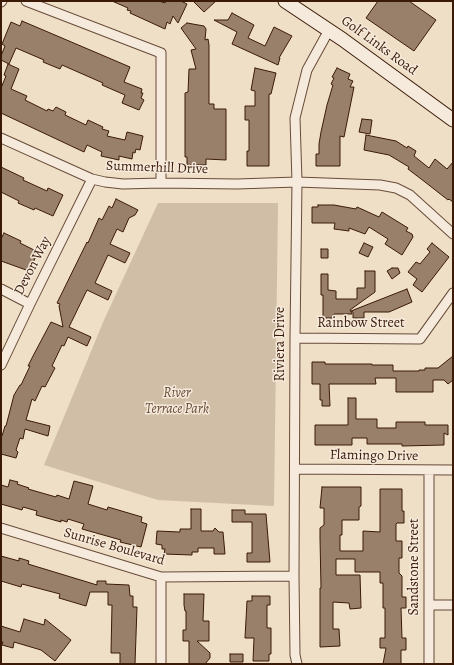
<!DOCTYPE html>
<html>
<head>
<meta charset="utf-8">
<style>
  body { margin:0 }
  #map { position:relative; width:454px; height:665px; overflow:hidden; background:#efdfc7; font-family:Alegreya,serif }
  canvas { display:block }
  .frame { position:absolute; inset:0; border:2px solid #3b1a08; pointer-events:none }
</style>
</head>
<body>
<div id="map">
<canvas width="454" height="665"></canvas>
<div class="frame"></div>
</div>
<script>
const context = document.querySelector('canvas').getContext('2d');
context.lineJoin = 'round';
function fill(path, color) { context.fillStyle = color; context.fill(path, 'evenodd'); }
const shape = rows => new Path2D(rows.map(r => 'M' + r).join(''));
function stroke(path, color, width, dash) { context.strokeStyle = color; context.lineWidth = width; context.lineCap = dash ? 'butt' : 'round'; context.setLineDash(dash || []); context.stroke(path); }
function write(font, color, halo, rows, align = 'center') {
  context.font = font + ' Alegreya,serif'; context.lineWidth = 3; context.setLineDash([]); context.textBaseline = 'middle'; context.strokeStyle = halo; context.fillStyle = color; for (const [text, x, y, turn = 0] of rows) {
    context.save(); context.translate(x, y); context.rotate((+turn || 0) * Math.PI / 180); context.textAlign = isNaN(turn) ? turn : align; if (halo) context.strokeText(text, 0, 0); context.fillText(text, 0, 0); context.restore();
  }
}
fill(shape([
  [158,203,278,203,274,506,158,500,44,465,104,320]
]), '#d0bea7');
const building = shape([
  [112,1,159,1,165,3,166,1,181,1,187,4,178,23,173,16,170,24,167,22,165,29,130,13,131,11,127,10,128,8,112,1],
  [193,1,216,1,204,12,193,1],
  [378,1,409,1,436,20,414,51,366,18,378,1],
  [232,13,254,25,248,38,265,46,274,27,292,36,279,58,280,58,278,65,232,44,237,32,214,20,228,20,232,13],
  [22,21,130,67,124,82,142,89,141,93,143,93,141,98,144,100,139,110,122,103,125,95,102,85,103,83,62,65,60,69,43,62,44,60,16,48,9,64,1,60,1,56,5,46,2,44,11,22,20,26,22,21],
  [187,23,204,26,206,29,205,40,208,39,209,45,209,104,214,104,214,109,226,109,226,160,206,159,206,165,187,165,187,157,185,157,185,93,188,92,189,69,196,69,191,50,196,49,181,28,187,23],
  [8,64,19,69,11,89,27,96,25,100,47,111,48,109,53,111,56,107,66,112,65,115,86,125,88,120,103,127,102,129,109,131,107,136,125,140,127,132,143,136,140,150,136,149,135,153,133,152,132,159,119,156,119,160,101,156,102,152,87,145,84,152,1,113,1,88,6,76,4,75,8,64],
  [255,68,276,73,271,94,269,94,269,166,247,166,247,151,249,151,249,120,245,120,245,106,255,106,255,91,251,90,255,68],
  [337,68,350,74,348,79,353,81,350,87,354,87,344,137,340,136,340,166,316,166,316,154,319,154,319,144,321,132,327,105,333,85,331,84,334,78,332,77,337,68],
  [362,119,372,120,370,134,359,132,362,119],
  [366,135,396,141,407,148,408,146,416,151,414,156,429,168,435,159,447,169,453,162,453,202,449,199,448,200,425,182,408,169,409,167,389,155,364,150,366,135],
  [1,167,24,178,23,180,47,191,48,188,63,195,53,216,35,208,34,210,18,203,19,201,1,192,1,167],
  [116,199,138,210,135,215,129,218,123,232,117,229,110,244,130,253,125,263,108,255,95,283,112,291,108,300,87,290,69,327,91,337,87,346,68,337,64,346,62,345,52,366,55,368,45,387,42,386,35,401,32,399,26,420,50,426,48,436,25,429,23,439,20,438,16,450,18,452,16,458,1,454,1,435,2,436,5,426,6,426,14,395,20,385,21,385,30,366,28,366,33,356,51,322,63,327,59,306,60,304,57,303,87,242,88,243,99,218,102,220,109,206,112,208,116,199],
  [318,205,334,205,356,209,357,207,379,217,382,212,408,228,406,231,412,234,413,237,402,255,385,244,388,239,369,227,365,234,349,228,349,231,334,229,335,223,312,223,312,207,318,207,318,205],
  [4,233,21,241,20,243,38,252,29,271,1,261,1,239,4,233],
  [364,243,373,247,368,257,359,253,364,243],
  [432,243,449,257,422,292,413,285,417,279,408,272,416,262,420,264,430,252,427,249,432,243],
  [321,249,328,249,328,258,321,258,321,249],
  [392,268,398,268,400,273,392,279,387,271,392,268],
  [365,271,375,271,375,292,350,310,352,314,334,314,334,318,323,318,323,295,321,295,321,274,328,274,328,290,336,291,336,299,357,299,357,288,365,288,365,271],
  [407,289,412,302,389,312,364,312,364,318,353,318,353,312,351,311,407,289],
  [453,356,453,380,448,384,444,380,433,380,433,392,396,392,396,378,375,378,376,384,329,384,330,406,322,406,322,400,320,400,320,384,312,384,312,362,325,362,325,364,372,364,372,365,393,365,393,371,419,371,419,370,425,370,425,368,438,368,453,356],
  [348,398,356,398,356,419,377,419,377,428,396,428,396,422,425,422,425,425,448,425,448,435,444,433,444,445,402,446,402,444,367,444,367,438,352,438,352,445,315,445,315,425,348,425,348,398],
  [10,480,18,482,17,484,29,488,28,489,56,497,57,495,69,499,74,481,93,486,88,504,107,510,108,507,142,517,141,522,147,524,141,547,120,542,121,540,82,529,84,524,68,519,67,522,61,520,61,522,36,515,37,511,23,507,22,510,1,504,1,485,8,487,10,480],
  [322,487,361,487,361,506,359,507,359,520,342,520,342,535,340,535,340,551,363,551,363,531,380,532,380,489,402,489,402,511,404,511,404,523,397,523,396,524,396,541,402,541,402,558,399,558,399,573,402,576,402,597,406,597,406,608,401,608,402,638,406,638,406,650,401,650,401,664,383,664,386,648,380,648,380,638,385,638,385,608,383,608,383,583,380,583,380,572,355,572,355,559,336,559,336,575,360,575,361,608,350,609,349,603,333,602,333,629,339,629,340,646,320,647,320,588,321,588,320,538,320,528,324,525,324,508,320,508,322,487],
  [191,509,201,509,201,531,213,531,215,528,219,532,223,532,225,554,214,554,214,548,198,548,198,552,192,552,192,555,164,554,165,549,162,549,162,545,156,544,157,531,180,532,180,529,191,529,191,509],
  [232,510,245,510,245,514,266,514,270,562,247,562,247,553,252,553,252,522,232,522,232,510],
  [1,556,19,561,19,558,29,561,28,564,97,585,97,581,106,581,106,584,129,585,130,596,133,596,133,607,137,607,135,664,120,664,120,653,111,653,112,605,108,605,108,592,90,592,86,606,59,598,60,594,22,584,21,587,1,581,1,556],
  [184,594,204,594,203,621,209,621,209,641,197,641,210,653,210,658,205,664,189,664,189,641,183,641,183,630,186,630,186,611,185,611,184,605,184,594],
  [252,596,270,596,270,605,267,605,267,628,271,628,271,654,269,654,269,661,253,661,254,638,245,638,247,601,252,601,252,596],
  [24,619,44,625,45,619,71,640,55,661,41,650,14,642,13,648,2,645,3,642,1,642,1,626,20,632,24,619],
  [230,654,243,654,243,662,230,662,230,654]
]);
fill(building, '#99806b');
stroke(building, '#3b1a08', 1);
const minor = shape([
  [26,1,161,53,161,183],
  [1,2,2,1],
  [1,138,92,179,105,182,123,184,161,183,237,184,297,182,380,185,396,188,410,195,453,234],
  [1,289,30,304],
  [295,338,420,339,453,293],
  [1,365,30,304,92,179],
  [295,469,453,470],
  [429,470,429,664],
  [1,528,161,577,294,576],
  [429,605,453,605],
  [161,664,161,577],
  [297,664,295,655,294,576,295,338,297,182,295,118,307,70,329,30]
]);
const secondary = shape([
  [285,1,342,39,453,120]
]);
stroke(minor, '#684b38', 11);
stroke(secondary, '#3b1a08', 15);
stroke(minor, '#f5eadb', 9);
stroke(secondary, '#f5eadb', 13);
write('14px', '#3b1a08', '#f5eadb', [
  ["Golf Links Road",379,46,36],
  ["Summerhill Drive",157,168,2],
  ["Devon Way",33,266,-63],
  ["Rainbow Street",361,324],
  ["Riviera Drive",281,344,-90],
  ["Flamingo Drive",374,456,1],
  ["Sunrise Boulevard",114,547,16],
  ["Sandstone Street",415,567,-90]
]);
write('italic 14px', '#684b38', '#f5eadb', [
  ["River",177,394],
  ["Terrace Park",177,410]
]);
</script>
</body>
</html>
